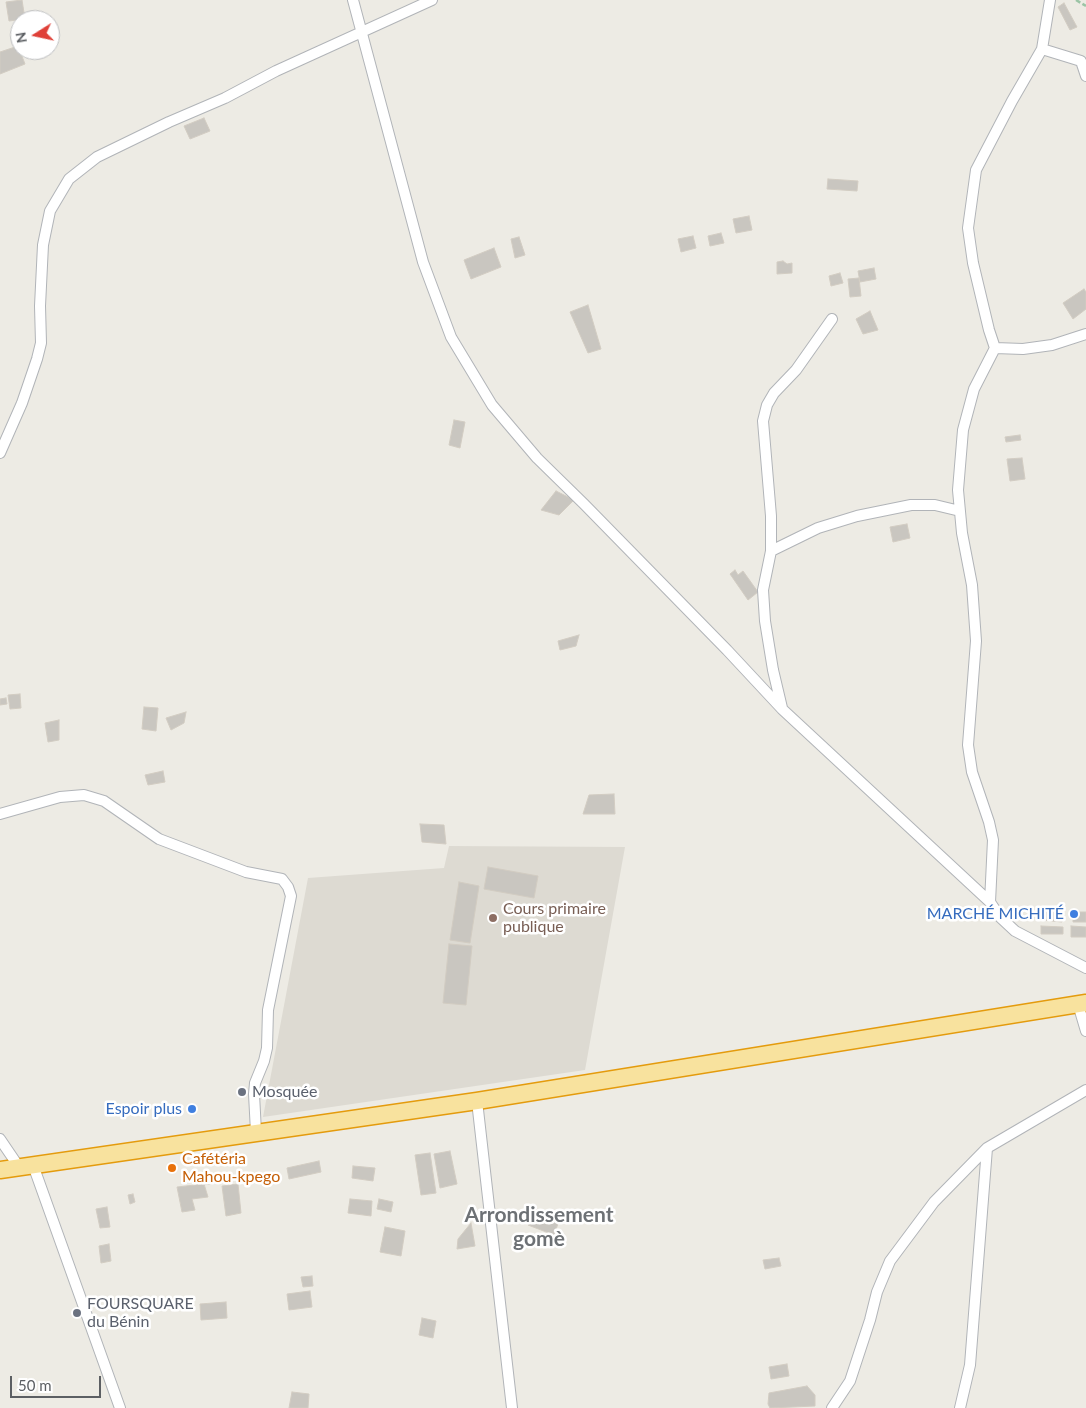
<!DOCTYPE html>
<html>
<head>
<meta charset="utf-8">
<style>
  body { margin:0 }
  #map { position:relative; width:1086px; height:1408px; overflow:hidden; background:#edebe4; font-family:Lato,sans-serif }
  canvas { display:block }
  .north { position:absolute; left:10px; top:10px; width:50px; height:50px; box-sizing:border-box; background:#fff; border:1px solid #bebfc1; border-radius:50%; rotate:260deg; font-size:14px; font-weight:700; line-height:20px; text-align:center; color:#5c5f63 }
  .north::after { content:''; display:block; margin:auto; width:18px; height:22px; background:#df4038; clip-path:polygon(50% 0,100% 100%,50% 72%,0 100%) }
  .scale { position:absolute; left:10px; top:1376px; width:91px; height:22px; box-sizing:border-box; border:2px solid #5c5f63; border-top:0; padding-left:6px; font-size:15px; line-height:18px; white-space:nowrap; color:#5c5f63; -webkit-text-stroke:4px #fff; paint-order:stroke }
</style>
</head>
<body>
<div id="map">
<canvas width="1086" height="1408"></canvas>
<div class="north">N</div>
<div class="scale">50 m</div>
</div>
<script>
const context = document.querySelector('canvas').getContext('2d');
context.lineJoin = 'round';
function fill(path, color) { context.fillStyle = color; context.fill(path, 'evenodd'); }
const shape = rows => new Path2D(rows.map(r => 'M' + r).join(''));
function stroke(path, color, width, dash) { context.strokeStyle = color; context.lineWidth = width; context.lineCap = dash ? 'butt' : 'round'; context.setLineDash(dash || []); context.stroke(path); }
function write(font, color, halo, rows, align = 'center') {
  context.font = font + ' Lato,sans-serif'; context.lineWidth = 5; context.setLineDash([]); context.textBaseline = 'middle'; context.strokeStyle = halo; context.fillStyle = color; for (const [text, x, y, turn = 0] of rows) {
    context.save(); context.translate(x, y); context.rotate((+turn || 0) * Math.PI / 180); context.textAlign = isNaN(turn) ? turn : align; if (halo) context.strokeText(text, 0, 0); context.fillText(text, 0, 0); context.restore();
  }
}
fill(shape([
  [449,846,625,847,585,1070,263,1117,308,878,444,868]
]), '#dddad2');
const building = shape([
  [22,0,25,19,9,21,6,2,22,0],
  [1064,3,1077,27,1070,30,1058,7,1064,3],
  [18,46,25,64,0,74,0,52,18,46],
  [204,118,210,131,190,139,184,126,204,118],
  [828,179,858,181,857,191,827,189,828,179],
  [749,216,752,230,736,233,733,219,749,216],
  [721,233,724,243,710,246,708,236,721,233],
  [693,236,696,248,681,252,678,239,693,236],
  [519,237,525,255,515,258,511,239,519,237],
  [494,248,501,267,471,279,464,260,494,248],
  [783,261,787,264,792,263,792,273,777,274,777,262,783,261],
  [874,268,876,279,860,282,858,271,874,268],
  [840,273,843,283,831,286,829,276,840,273],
  [859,278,861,296,850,297,848,279,859,278],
  [1084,289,1086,292,1086,309,1073,319,1063,303,1084,289],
  [588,305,601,349,588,353,570,312,588,305],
  [870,311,878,330,863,334,856,319,870,311],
  [454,420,465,422,460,448,449,445,454,420],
  [1020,435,1021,440,1006,442,1005,437,1020,435],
  [1022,458,1025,479,1010,481,1007,459,1022,458],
  [556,491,574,500,559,515,541,510,556,491],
  [907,524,910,538,893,542,890,527,907,524],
  [735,570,738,575,743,571,758,592,748,600,730,574,735,570],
  [579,635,576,646,560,650,558,641,579,635],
  [20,694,21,708,10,709,8,695,20,694],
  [6,698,7,704,0,705,0,699,6,698],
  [144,707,158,708,156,731,142,729,144,707],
  [186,712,184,723,171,730,166,718,186,712],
  [59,720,59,740,48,742,45,723,59,720],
  [163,771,165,782,148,785,145,775,163,771],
  [614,794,615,814,583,814,589,795,614,794],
  [420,824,444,825,446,844,422,842,420,824],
  [488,867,538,876,534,898,484,889,488,867],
  [459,882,479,886,470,943,450,940,459,882],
  [1043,910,1063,913,1062,922,1042,920,1043,910],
  [1073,912,1086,912,1086,922,1073,922,1073,912],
  [1041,926,1063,927,1063,934,1041,934,1041,926],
  [1071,926,1086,927,1086,937,1071,937,1071,926],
  [449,944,472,946,466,1005,443,1003,449,944],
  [450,1151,457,1184,440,1188,434,1154,450,1151],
  [430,1153,436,1193,421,1195,415,1155,430,1153],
  [319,1161,321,1172,289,1179,287,1168,319,1161],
  [353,1166,375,1168,373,1181,352,1178,353,1166],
  [222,1173,223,1182,203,1185,202,1176,222,1173],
  [204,1184,208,1197,192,1199,195,1210,182,1212,177,1187,204,1184],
  [238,1184,241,1213,226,1216,222,1186,238,1184],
  [133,1194,135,1202,130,1204,128,1195,133,1194],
  [350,1199,372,1201,371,1216,348,1213,350,1199],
  [379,1199,393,1202,391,1212,377,1209,379,1199],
  [107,1207,110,1227,100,1228,96,1209,107,1207],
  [535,1209,560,1218,554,1235,528,1225,535,1209],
  [471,1223,475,1246,457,1249,458,1239,471,1223],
  [385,1227,405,1231,401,1256,380,1252,385,1227],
  [109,1244,111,1261,101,1263,99,1246,109,1244],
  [779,1258,781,1266,765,1269,763,1260,779,1258],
  [312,1276,313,1286,303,1287,301,1277,312,1276],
  [310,1291,312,1307,289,1310,287,1294,310,1291],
  [226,1302,227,1318,201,1320,200,1304,226,1302],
  [422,1318,436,1321,433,1338,419,1335,422,1318],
  [787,1364,789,1376,771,1379,769,1367,787,1364],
  [807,1386,815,1395,815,1406,770,1408,768,1404,769,1393,807,1386],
  [292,1392,309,1394,308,1408,289,1408,292,1392]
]);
fill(building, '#c9c6c0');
stroke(building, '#d2ccc2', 1);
const minor = shape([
  [353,0,423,262,451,337,492,405,537,458,584,504,727,650,782,709,990,902],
  [1050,0,1042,49,1012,101,976,170,968,228,973,263,989,330,995,348,974,389,963,430,958,490,962,533,972,585,976,641,968,745,972,772,989,822,993,840,990,902,1000,917,1015,931,1086,968],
  [1042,49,1081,61,1086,76],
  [995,348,1023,349,1052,345,1086,334],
  [0,453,22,403,37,359,41,343,40,306,43,245,50,211,69,179,97,157,169,122,225,98,276,71,432,0],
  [771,551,818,528,857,516,911,505,935,505,960,511],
  [782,708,773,670,765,621,763,590,771,551,771,516,763,421,767,405,774,393,796,370,832,319],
  [0,814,60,797,84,795,104,801,159,839,246,872,282,879,288,887,291,896,268,1010,267,1048,264,1061,255,1083,254,1094,256,1132],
  [1078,1004,1086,1031],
  [477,1101,512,1408],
  [0,1139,19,1167],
  [33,1165,120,1408],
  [832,1408,850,1381,870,1320,877,1292,890,1261,934,1202,987,1148,1086,1090],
  [960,1408,970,1365,987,1148]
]);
const trunk = shape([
  [0,1170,477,1101,1086,1003]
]);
stroke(minor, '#b1b4b8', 12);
stroke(trunk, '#e49b0d', 19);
stroke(shape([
  [1076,0,1086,6]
]), '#9bc4a5', 2.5, [5, 2.5]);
stroke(minor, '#fff', 10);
stroke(trunk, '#f8e29e', 16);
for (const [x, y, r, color] of [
  [1074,914,5,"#3f7fe0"],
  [493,918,5,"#8d6e63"],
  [242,1092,5,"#6b7280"],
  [192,1109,5,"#3f7fe0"],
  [172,1168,5,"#e8710a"],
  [77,1313,5,"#6b7280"]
]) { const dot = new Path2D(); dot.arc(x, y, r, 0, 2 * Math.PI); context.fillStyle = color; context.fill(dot); stroke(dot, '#fff', 2); }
write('16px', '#785e54', '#fff', [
  ["Cours primaire",503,909],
  ["publique",503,927]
], 'left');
write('16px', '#366cbe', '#fff', [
  ["MARCHÉ MICHITÉ",1064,914],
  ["Espoir plus",182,1109]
], 'right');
write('16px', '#5b616d', '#fff', [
  ["Mosquée",252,1092],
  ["FOURSQUARE",87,1304],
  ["du Bénin",87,1322]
], 'left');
write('16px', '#c56008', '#fff', [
  ["Cafétéria",182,1159],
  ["Mahou-kpego",182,1177]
], 'left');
write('bold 21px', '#6d7175', '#fff', [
  ["Arrondissement",539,1215],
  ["gomè",539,1239]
]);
</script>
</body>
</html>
